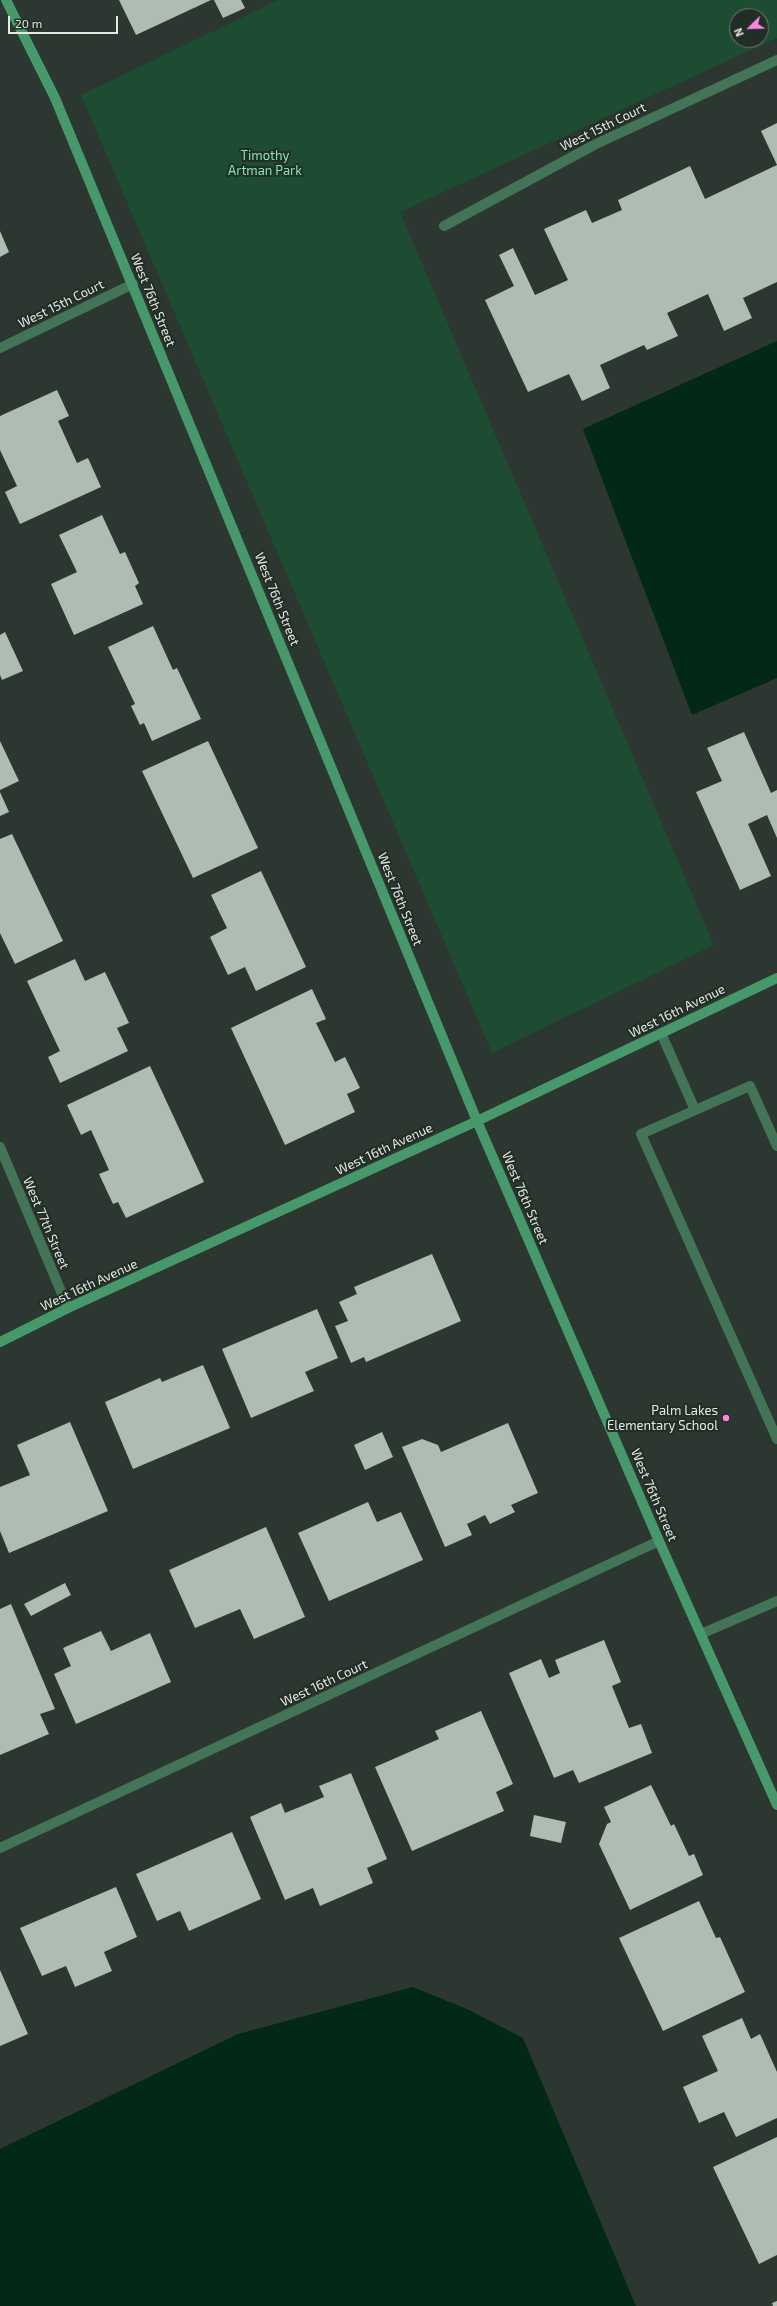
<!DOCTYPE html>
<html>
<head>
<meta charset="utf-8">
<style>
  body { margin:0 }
  #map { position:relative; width:777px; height:2306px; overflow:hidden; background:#2b3730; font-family:"Exo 2",sans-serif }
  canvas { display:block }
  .north { position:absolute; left:729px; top:8px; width:40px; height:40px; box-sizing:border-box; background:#222d26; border:1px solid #6f7972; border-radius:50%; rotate:247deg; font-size:11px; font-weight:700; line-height:16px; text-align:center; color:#e2eae4 }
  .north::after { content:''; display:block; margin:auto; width:14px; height:18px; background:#fd86e1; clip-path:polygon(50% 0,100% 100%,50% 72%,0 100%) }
  .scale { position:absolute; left:8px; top:16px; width:110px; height:18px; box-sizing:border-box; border:2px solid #e2eae4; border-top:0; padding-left:5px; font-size:12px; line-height:14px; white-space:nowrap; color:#e2eae4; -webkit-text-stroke:3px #222d26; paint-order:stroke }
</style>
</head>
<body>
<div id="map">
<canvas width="777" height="2306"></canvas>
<div class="north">N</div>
<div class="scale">20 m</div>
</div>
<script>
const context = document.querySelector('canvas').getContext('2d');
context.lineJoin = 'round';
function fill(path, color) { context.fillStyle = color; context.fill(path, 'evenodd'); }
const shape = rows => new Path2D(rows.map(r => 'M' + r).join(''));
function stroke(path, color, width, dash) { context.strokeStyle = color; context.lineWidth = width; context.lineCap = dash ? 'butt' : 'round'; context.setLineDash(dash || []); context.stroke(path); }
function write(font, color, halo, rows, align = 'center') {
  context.font = font + ' "Exo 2",sans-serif'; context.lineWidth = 4; context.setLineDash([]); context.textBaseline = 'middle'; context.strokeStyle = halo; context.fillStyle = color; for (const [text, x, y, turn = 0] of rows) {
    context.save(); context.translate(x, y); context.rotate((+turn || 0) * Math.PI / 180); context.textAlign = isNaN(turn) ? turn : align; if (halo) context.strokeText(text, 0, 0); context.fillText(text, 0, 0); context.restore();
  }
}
fill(shape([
  [278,0,777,0,777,38,400,212,714,945,492,1053,81,95],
  [737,16,761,16,761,40,737,40]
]), '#1d4c32');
fill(shape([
  [777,341,777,678,692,715,583,429],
  [413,1987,469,2010,523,2038,636,2306,0,2306,0,2149,238,2034]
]), '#022916');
fill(shape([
  [119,0,211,0,136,35],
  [214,0,241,0,245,8,223,18],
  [777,123,777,282,743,298,752,318,724,331,708,294,667,313,678,336,647,350,644,345,600,365,610,388,582,401,569,374,528,392,485,300,514,286,499,255,513,248,535,295,568,280,544,229,586,210,592,223,622,210,618,200,690,166,705,199,777,165,761,131],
  [0,231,9,252,0,257],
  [57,390,69,416,58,421,77,463,88,458,101,487,20,524,5,492,17,486,0,450,0,416],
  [102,515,120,554,125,552,139,583,135,586,143,604,74,635,51,584,77,572,59,535],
  [153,626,173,670,177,668,201,719,152,741,144,723,140,725,131,706,135,704,108,647],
  [5,632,23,671,2,680,0,675,0,635],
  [744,732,771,793,777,790,777,838,767,815,748,824,771,876,740,890,696,792,722,781,707,748],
  [0,741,19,781,0,790],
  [208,741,258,848,193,878,142,771],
  [0,792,9,812,0,816],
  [12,834,63,941,15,964,0,933,0,839],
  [261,871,306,967,256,991,245,967,228,975,210,937,227,928,211,895],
  [75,959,85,981,105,972,129,1023,117,1028,128,1051,60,1083,48,1057,60,1051,27,981],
  [312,989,326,1019,316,1023,335,1062,345,1057,360,1088,347,1094,355,1112,285,1145,231,1028],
  [150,1066,204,1182,126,1218,118,1202,113,1204,99,1174,109,1170,91,1130,81,1135,67,1105],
  [432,1254,461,1321,366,1362,364,1357,351,1363,335,1326,348,1321,339,1302,357,1294,354,1287],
  [317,1309,338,1358,305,1372,314,1391,251,1418,222,1349],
  [203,1365,230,1428,133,1469,105,1402,160,1378,162,1382],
  [70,1422,108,1511,9,1553,0,1531,0,1487,30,1475,17,1445],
  [508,1423,538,1493,511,1505,515,1512,490,1524,485,1515,467,1524,472,1535,445,1547,402,1447,422,1439,438,1445,441,1452],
  [382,1432,393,1457,365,1470,354,1445],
  [368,1502,377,1522,401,1512,423,1560,329,1601,298,1533],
  [266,1527,305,1617,254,1639,240,1609,195,1628,169,1570],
  [65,1583,71,1595,31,1616,24,1604],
  [11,1604,55,1709,40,1714,49,1734,0,1755,0,1609],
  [101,1631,111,1651,150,1633,171,1682,76,1724,54,1674,71,1666,63,1648],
  [604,1640,621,1682,612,1686,629,1728,641,1724,652,1753,579,1783,573,1770,554,1778,509,1673,541,1659,549,1678,560,1673,555,1660],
  [481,1711,513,1784,496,1792,504,1811,412,1851,375,1767,439,1739,435,1731],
  [351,1773,387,1859,367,1868,373,1883,320,1906,313,1888,285,1900,250,1817,281,1803,285,1813,324,1797,319,1786],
  [651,1785,671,1826,674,1824,689,1856,694,1854,703,1875,630,1910,599,1844,607,1824,611,1822,604,1807],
  [534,1815,566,1822,561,1843,530,1836],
  [232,1832,261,1899,189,1931,180,1911,157,1921,136,1874],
  [116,1887,137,1937,104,1952,112,1971,75,1987,66,1966,42,1976,20,1928],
  [699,1901,716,1938,720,1937,745,1992,663,2031,619,1938],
  [0,1970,28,2034,0,2046],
  [742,2018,751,2039,760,2034,777,2072,777,2118,736,2137,724,2112,699,2123,683,2087,718,2071,702,2036],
  [777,2137,777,2255,759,2264,713,2167],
  [777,2301,777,2306,773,2306,772,2303]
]), '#aebcb3');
stroke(shape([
  [661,1033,695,1110],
  [777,1146,750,1086,641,1134,777,1439]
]), '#447458', 10);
stroke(shape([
  [444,226,596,144,777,60],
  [0,348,133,284],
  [0,1147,68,1308],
  [701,1634,777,1601],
  [0,1848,659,1541]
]), '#447458', 10);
stroke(shape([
  [6,0,55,98,477,1121,659,1541,777,1805],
  [0,1342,68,1308,477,1121,777,978]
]), '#47986a', 10);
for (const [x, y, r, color] of [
  [726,1418,4,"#fd86e1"]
]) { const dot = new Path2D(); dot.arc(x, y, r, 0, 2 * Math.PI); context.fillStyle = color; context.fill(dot); stroke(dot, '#222d26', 1.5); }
write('13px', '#e2eae4', '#222d26', [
  ["West 15th Court",603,127,-26],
  ["West 76th Street",153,300,68],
  ["West 15th Court",61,304,-26],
  ["West 76th Street",277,599,68],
  ["West 76th Street",400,899,68],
  ["West 16th Avenue",677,1011,-26],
  ["West 16th Avenue",384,1149,-25],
  ["West 76th Street",525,1198,67],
  ["West 77th Street",46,1223,67],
  ["West 16th Avenue",89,1285,-25],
  ["West 76th Street",654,1495,67],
  ["West 16th Court",324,1683,-25]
]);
write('13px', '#83e7ac', '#222d26', [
  ["Timothy",265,156],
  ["Artman Park",265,171]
]);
write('13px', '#e2eae4', '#222d26', [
  ["Palm Lakes",718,1411],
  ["Elementary School",718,1426]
], 'right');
</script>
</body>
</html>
